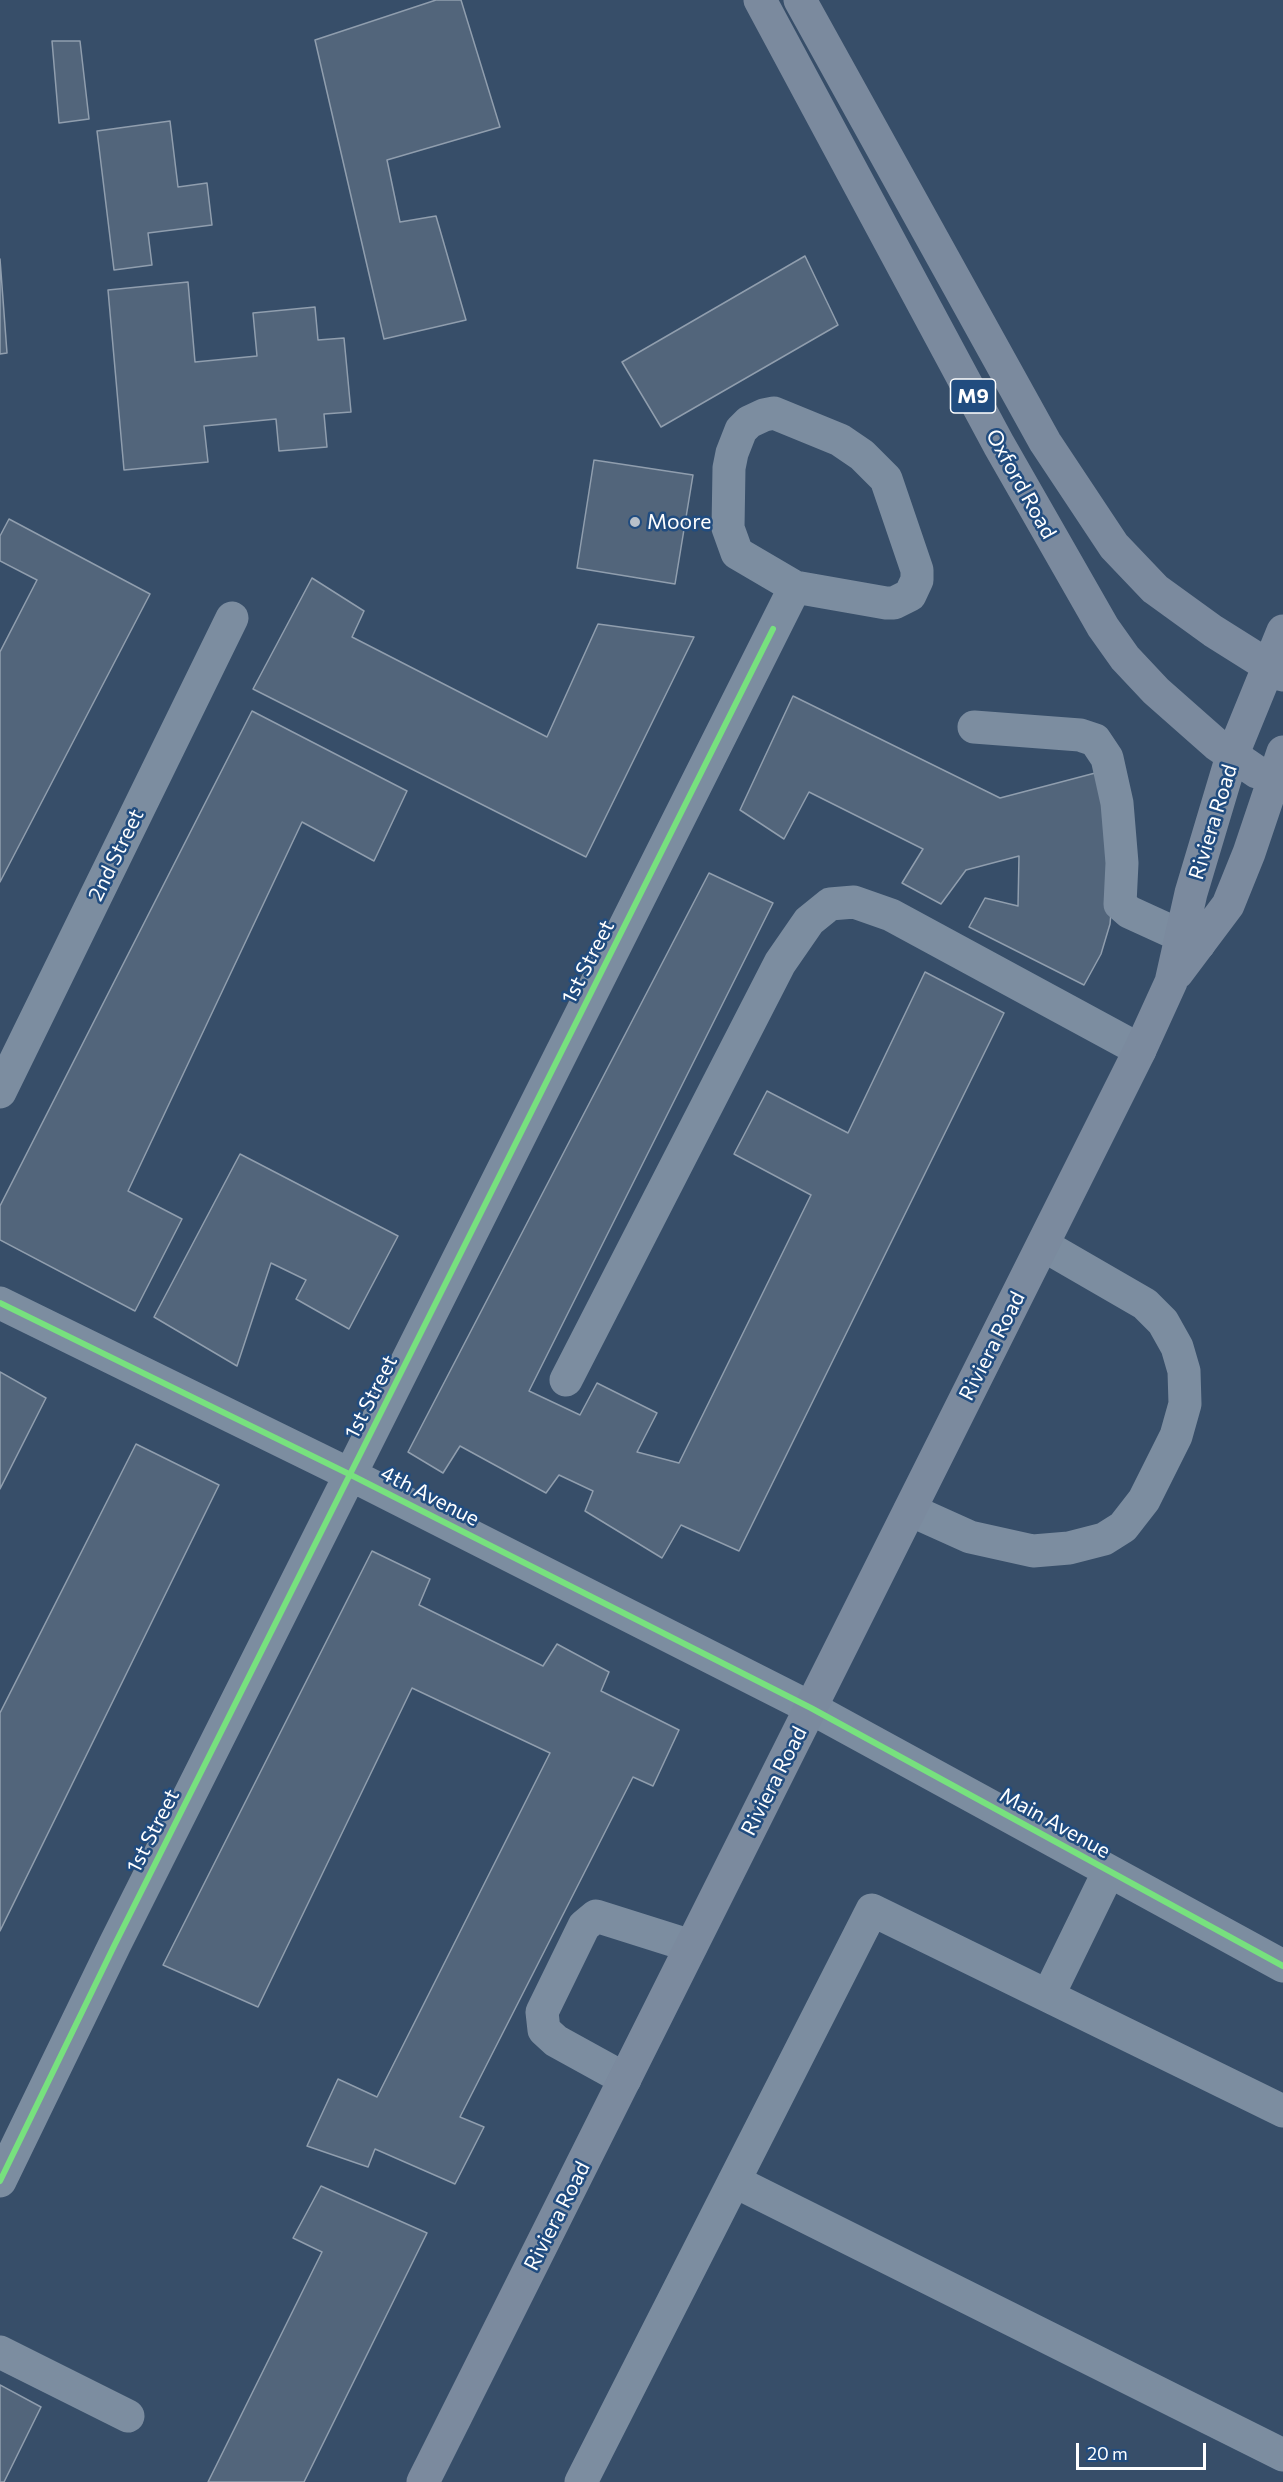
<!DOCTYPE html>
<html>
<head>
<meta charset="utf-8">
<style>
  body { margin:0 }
  #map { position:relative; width:1283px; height:2482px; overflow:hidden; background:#374e69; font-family:Commissioner,sans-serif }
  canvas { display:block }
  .scale { position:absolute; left:1076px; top:2443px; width:130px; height:27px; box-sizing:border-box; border:3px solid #fff; border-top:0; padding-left:8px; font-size:18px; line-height:21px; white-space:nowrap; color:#fff; -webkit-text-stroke:4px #214c7f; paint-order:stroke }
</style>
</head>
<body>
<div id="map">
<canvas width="1283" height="2482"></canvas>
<div class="scale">20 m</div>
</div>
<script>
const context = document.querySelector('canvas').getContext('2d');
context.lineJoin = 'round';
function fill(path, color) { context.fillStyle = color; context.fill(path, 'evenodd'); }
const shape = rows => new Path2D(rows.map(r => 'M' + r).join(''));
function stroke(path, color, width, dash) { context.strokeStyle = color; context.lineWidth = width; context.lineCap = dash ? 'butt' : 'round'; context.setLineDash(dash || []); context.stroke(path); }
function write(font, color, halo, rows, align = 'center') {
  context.font = font + ' Commissioner,sans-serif'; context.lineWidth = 5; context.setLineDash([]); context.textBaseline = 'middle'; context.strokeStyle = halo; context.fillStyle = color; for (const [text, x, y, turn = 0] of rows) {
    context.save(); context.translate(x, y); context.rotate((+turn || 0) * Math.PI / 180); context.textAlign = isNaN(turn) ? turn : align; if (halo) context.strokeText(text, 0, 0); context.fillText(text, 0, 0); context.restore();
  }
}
const building = shape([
  [436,0,461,0,500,127,387,160,400,222,436,216,466,320,384,339,315,40,436,0],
  [52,41,80,41,89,119,59,123,52,41],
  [170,121,178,187,207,183,212,225,148,233,152,265,114,270,97,131,170,121],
  [805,256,838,325,661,427,622,362,805,256],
  [0,259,7,353,0,354,0,259],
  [188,282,195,362,257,356,253,313,315,307,318,340,344,338,351,412,324,414,327,447,279,451,276,419,204,426,208,462,124,470,108,290,188,282],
  [594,460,693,475,675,584,577,568,594,460],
  [9,519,150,594,0,882,0,652,37,580,0,561,0,536,9,519],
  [312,578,364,611,352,637,547,737,598,624,694,637,586,857,253,689,312,578],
  [793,696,1000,798,1099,772,1113,891,1110,924,1101,954,1084,985,969,927,985,898,1018,906,1019,856,966,870,941,904,902,883,923,849,809,792,784,839,740,810,793,696],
  [252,711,407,791,374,861,302,822,128,1191,182,1219,135,1311,0,1240,0,1206,252,711],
  [709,873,773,903,529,1391,580,1415,597,1383,657,1413,637,1452,679,1463,811,1195,734,1154,767,1091,848,1133,925,972,1004,1013,739,1551,681,1525,662,1558,585,1511,593,1491,559,1475,546,1493,460,1446,443,1473,408,1452,709,873],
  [240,1154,398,1236,349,1329,296,1299,306,1280,271,1263,237,1366,154,1317,240,1154],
  [0,1372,46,1398,0,1489,0,1372],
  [136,1444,219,1485,0,1931,0,1713,136,1444],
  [372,1551,430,1579,419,1605,543,1666,557,1644,609,1672,601,1691,679,1730,653,1786,633,1777,460,2117,484,2127,455,2184,375,2149,368,2167,307,2146,338,2079,377,2097,550,1753,412,1688,258,2007,163,1965,372,1551],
  [321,2186,427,2233,304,2482,208,2482,322,2252,293,2238,321,2186],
  [0,2385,41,2407,4,2482,0,2482,0,2385]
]);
fill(building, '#52657b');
stroke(building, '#909eae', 1.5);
stroke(shape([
  [774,413,840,440,862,455,886,479,917,570,917,580,910,595,894,603,886,603,795,587,737,553,728,528,729,468,732,453,741,430,749,422,764,415,774,413],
  [974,727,1080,735,1095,740,1107,758,1117,803,1122,863,1120,904,1129,912,1199,944],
  [0,1092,232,618],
  [0,1303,351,1475,811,1708,1283,1966],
  [566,1380,780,963,809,921,830,904,854,902,891,915,1140,1050],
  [910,1510,970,1537,1033,1551,1069,1548,1104,1539,1123,1527,1144,1500,1176,1436,1185,1404,1184,1371,1177,1347,1163,1322,1145,1304,1043,1245],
  [1048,1996,1283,2111],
  [625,2079,556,2041,544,2030,542,2012,584,1926,596,1916,691,1946],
  [0,2181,115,1944,795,587],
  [734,2181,1283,2455],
  [0,2352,128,2416],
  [581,2482,872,1910,1048,1996,1109,1871]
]), '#7c8da0', 33);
stroke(shape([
  [760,0,999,445,1103,627,1125,658,1156,691,1216,744,1257,772,1283,780],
  [800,0,1045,442,1114,546,1155,589,1213,631,1283,675],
  [1177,973,1228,905,1249,853,1283,752],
  [423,2482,1140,1050,1171,982,1191,893,1232,756,1283,631]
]), '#7b8a9e', 33);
stroke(shape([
  [0,1303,351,1475,811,1708,1283,1966],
  [0,2181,115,1944,773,629]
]), '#77e17e', 6);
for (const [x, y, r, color] of [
  [635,522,6,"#b9c1ca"]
]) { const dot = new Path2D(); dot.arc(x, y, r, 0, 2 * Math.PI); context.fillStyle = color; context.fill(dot); stroke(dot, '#214c7f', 2); }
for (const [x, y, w] of [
  [973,396,45]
]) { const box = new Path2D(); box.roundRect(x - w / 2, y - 17, w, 34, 4.5); context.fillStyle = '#214c7f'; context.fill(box); stroke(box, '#fff', 1.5); }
write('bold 20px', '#fff', null, [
  ["M9",973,396]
]);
write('21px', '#fff', '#214c7f', [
  ["Oxford Road",1021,484,61],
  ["Riviera Road",1213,822,-73],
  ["2nd Street",116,855,-64],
  ["1st Street",588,962,-63],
  ["Riviera Road",992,1346,-63],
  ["1st Street",371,1397,-63],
  ["4th Avenue",430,1496,27],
  ["Riviera Road",774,1781,-63],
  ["Main Avenue",1055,1823,29],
  ["1st Street",153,1831,-63],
  ["Riviera Road",557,2216,-63]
]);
write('21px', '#fff', '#214c7f', [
  ["Moore",647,522]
], 'left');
</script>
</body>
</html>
